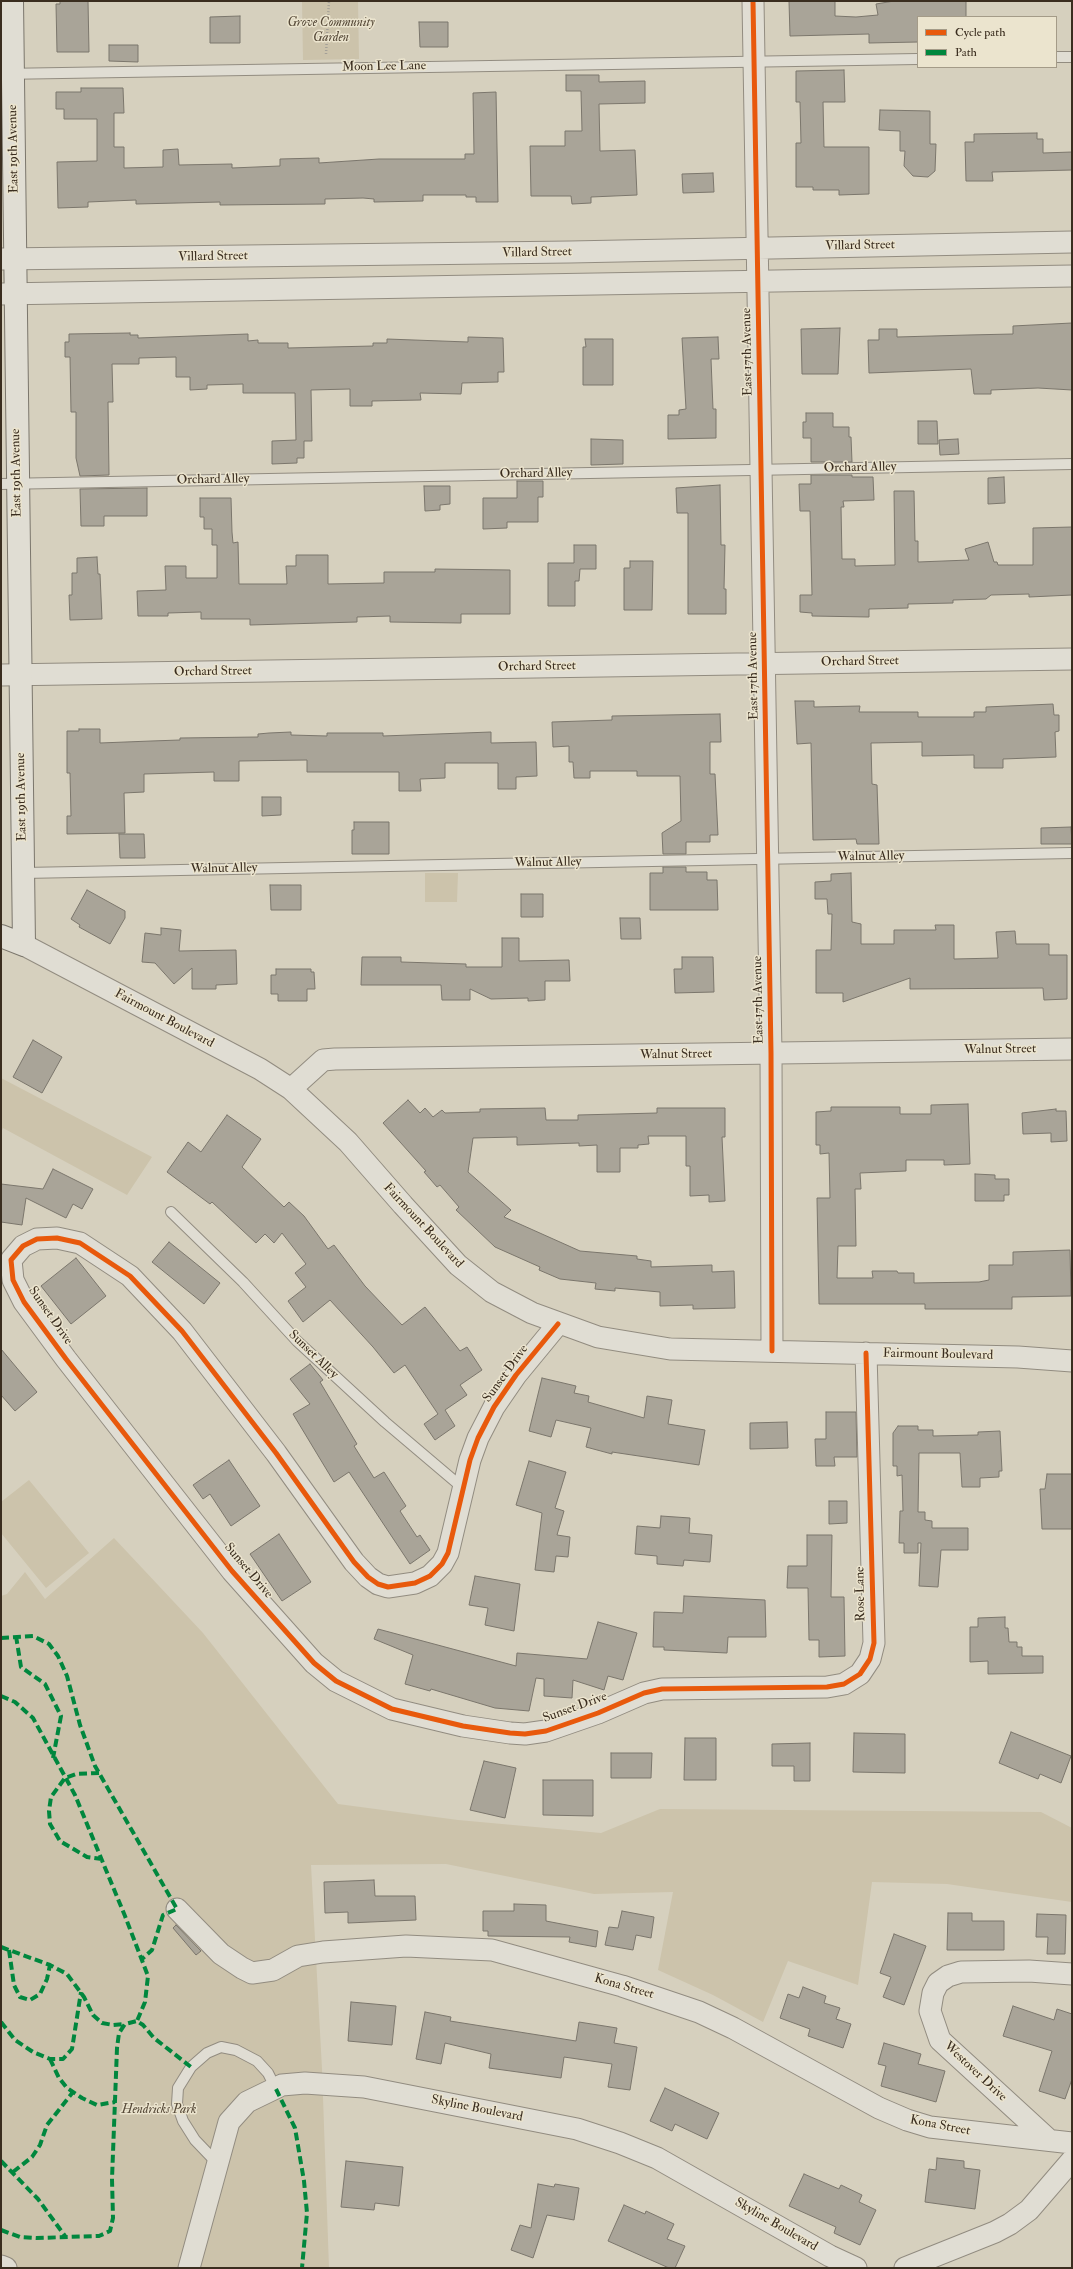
<!DOCTYPE html>
<html>
<head>
<meta charset="utf-8">
<style>
  body { margin:0 }
  #map { position:relative; width:1073px; height:2269px; overflow:hidden; background:#d6d0be; font-family:"IM FELL Double Pica",serif }
  canvas { display:block }
  .frame { position:absolute; inset:0; border:2px solid #3a2d1f; pointer-events:none }
  .legend { position:absolute; left:917px; top:16px; width:140px; height:52px; box-sizing:border-box; background:#ebe4ce; border:1px solid #a49b88; margin:0; padding:5px 7px; list-style:none; font-size:12px; color:#3a2d1f }
  .legend li { display:flex; align-items:center; gap:8px; height:20px }
  .legend b { width:20px; border:1px solid #a49b88 }
</style>
</head>
<body>
<div id="map">
<canvas width="1073" height="2269"></canvas>
<div class="frame"></div>
<ul class="legend">
<li><b style="height:5px;background:#e8590c"></b>Cycle path</li>
<li><b style="height:5px;background:#00873e"></b>Path</li>
</ul>
</div>
<script>
const context = document.querySelector('canvas').getContext('2d');
context.lineJoin = 'round';
function fill(path, color) { context.fillStyle = color; context.fill(path, 'evenodd'); }
const shape = rows => new Path2D(rows.map(r => 'M' + r).join(''));
function stroke(path, color, width, dash) { context.strokeStyle = color; context.lineWidth = width; context.lineCap = dash ? 'butt' : 'round'; context.setLineDash(dash || []); context.stroke(path); }
function write(font, color, halo, rows, align = 'center') {
  context.font = font + ' "IM FELL Double Pica",serif'; context.lineWidth = 3; context.setLineDash([]); context.textBaseline = 'middle'; context.strokeStyle = halo; context.fillStyle = color; for (const [text, x, y, turn = 0] of rows) {
    context.save(); context.translate(x, y); context.rotate((+turn || 0) * Math.PI / 180); context.textAlign = isNaN(turn) ? turn : align; if (halo) context.strokeText(text, 0, 0); context.fillText(text, 0, 0); context.restore();
  }
}
fill(shape([
  [302,1,358,1,359,59,303,60],
  [425,873,458,873,457,902,425,902],
  [1,1078,152,1157,127,1195,3,1128,1,1132],
  [29,1480,89,1553,46,1588,1,1533,1,1502],
  [114,1538,203,1633,338,1804,458,1820,601,1833,660,1809,1041,1812,1072,1828,1072,1902,947,1884,872,1882,858,1985,788,1961,763,2022,713,1995,658,1970,673,1892,594,1894,446,1864,311,1865,322,2069,329,2268,1,2268,1,1596,7,1594,25,1572,45,1599]
]), '#ccc3ab');
const building = shape([
  [60,1,88,1,89,52,57,52,56,4,60,4,60,1],
  [789,1,835,1,835,16,856,17,878,15,876,4,894,1,966,1,966,17,918,17,918,42,869,43,869,34,790,36,789,1],
  [240,16,240,43,210,43,210,17,240,16],
  [419,22,448,22,448,47,420,47,419,22],
  [109,45,138,45,138,62,109,61,109,45],
  [844,70,845,102,823,102,824,147,869,147,869,194,839,195,839,190,813,190,813,187,796,187,796,143,801,143,800,102,796,102,796,71,844,70],
  [566,75,599,75,599,82,645,81,645,103,599,104,600,151,635,150,637,195,591,197,591,203,572,204,571,196,531,196,530,146,565,146,565,131,582,131,581,91,566,91,566,75],
  [81,88,123,88,124,113,114,113,114,147,124,147,124,168,163,167,163,150,178,149,179,165,232,164,232,168,280,166,280,159,319,158,319,163,379,159,465,159,465,154,474,154,473,93,496,92,498,202,476,202,476,197,466,197,466,195,423,195,423,201,374,202,374,199,363,198,325,199,325,204,220,205,220,202,136,204,136,200,88,202,88,207,58,208,57,162,97,161,97,119,64,119,64,109,56,109,56,92,81,92,81,88],
  [880,110,930,111,930,144,936,144,935,171,928,177,913,176,904,166,905,151,900,151,900,131,879,130,880,110],
  [1037,133,1037,139,1043,139,1043,153,1072,152,1072,170,992,172,993,181,966,181,965,142,974,142,974,134,1037,133],
  [713,173,714,192,683,193,682,174,713,173],
  [1072,323,1072,390,1038,388,991,390,991,394,974,394,971,369,869,373,868,340,879,340,879,329,897,329,897,337,968,335,1013,334,1013,326,1072,323],
  [840,328,838,374,802,374,801,329,840,328],
  [130,333,130,335,138,335,138,338,248,334,248,341,258,340,258,343,288,343,288,348,373,346,373,343,387,343,387,339,468,342,468,337,503,338,504,372,498,372,498,382,462,383,461,394,420,393,421,400,372,401,372,406,350,406,350,389,311,390,312,441,304,441,304,458,297,458,297,463,272,464,272,441,296,440,295,393,243,393,243,384,207,385,207,389,190,390,190,377,176,377,176,357,139,358,139,364,112,364,113,402,108,402,109,475,80,476,76,458,76,412,71,412,70,357,65,357,65,342,69,342,69,334,130,333],
  [718,337,719,359,711,359,713,409,716,409,716,438,668,439,668,415,679,415,679,410,686,409,682,338,718,337],
  [585,339,613,339,613,385,583,385,583,347,586,347,585,339],
  [806,413,833,413,833,427,849,427,849,437,851,437,852,462,811,462,811,438,803,438,803,422,806,422,806,413],
  [918,421,937,421,938,444,918,444,918,421],
  [591,439,623,440,623,464,591,465,591,439],
  [958,439,959,454,940,455,939,440,958,439],
  [811,475,852,475,852,477,873,477,874,500,843,501,844,507,841,507,842,559,855,559,855,566,895,565,894,491,914,491,915,541,918,541,918,562,969,560,965,549,988,542,994,562,997,562,998,565,1033,565,1033,528,1072,527,1072,595,1029,597,1029,594,991,595,986,599,953,600,953,603,908,604,908,608,869,609,869,617,812,616,812,613,800,612,800,595,812,595,810,511,800,511,799,484,811,484,811,475],
  [1004,477,1005,503,988,504,988,478,1004,477],
  [517,481,543,481,543,497,538,497,538,522,507,522,507,528,483,529,483,498,517,498,517,481],
  [720,485,721,545,725,545,724,589,726,589,726,614,688,614,688,513,677,513,676,488,720,485],
  [424,486,450,486,450,504,440,505,440,510,425,511,424,486],
  [147,488,147,516,104,516,104,526,81,526,80,489,147,488],
  [200,498,231,498,232,532,233,543,238,542,239,584,287,584,286,566,296,566,296,555,328,555,328,584,384,583,384,572,435,572,435,569,510,570,510,614,461,614,461,623,390,622,390,616,357,617,357,622,250,625,250,619,201,619,201,612,168,613,168,616,138,616,137,591,166,590,165,566,186,566,186,578,217,578,217,545,212,545,212,529,204,529,204,517,200,517,200,498],
  [574,545,596,545,596,569,580,569,579,581,575,581,575,606,548,606,548,563,574,563,574,545],
  [97,557,98,574,100,574,102,619,70,620,69,595,72,595,72,573,77,573,77,558,97,557],
  [630,561,653,561,652,610,624,610,624,568,630,568,630,561],
  [795,701,814,701,814,707,860,706,859,712,918,712,918,717,974,717,974,712,986,712,986,707,1053,704,1054,715,1059,715,1059,731,1055,732,1056,757,1003,759,1003,768,974,768,974,755,922,756,922,742,871,743,872,784,877,785,879,844,857,844,856,839,813,840,811,743,797,744,795,701],
  [720,714,721,742,710,742,710,774,715,774,718,835,710,835,710,842,686,842,686,854,663,854,662,833,681,821,680,776,637,776,637,771,590,771,590,778,574,778,573,762,569,762,569,746,553,747,552,722,612,720,612,716,720,714],
  [79,729,100,729,100,743,151,741,180,740,180,738,258,737,258,734,269,733,291,732,291,735,327,736,327,733,383,733,383,736,491,732,491,743,536,742,537,776,516,777,516,789,498,789,498,763,445,763,445,778,420,779,421,791,399,791,399,772,307,772,307,760,239,761,239,781,214,781,214,772,144,774,144,792,124,793,125,833,67,834,67,816,71,816,70,773,67,773,67,731,79,731,79,729],
  [262,797,281,797,281,815,262,816,262,797],
  [354,822,389,822,389,854,352,854,352,830,354,830,354,822],
  [1071,827,1072,844,1041,844,1041,828,1071,827],
  [119,834,144,834,145,858,120,858,119,834],
  [663,867,686,867,686,872,707,872,707,880,717,880,718,910,650,910,650,873,663,873,663,867],
  [851,873,852,922,861,924,861,944,894,944,894,930,936,930,935,925,954,925,954,959,998,958,996,932,1015,931,1016,944,1049,944,1049,955,1067,955,1067,999,1044,1000,1043,988,910,989,910,978,843,1002,843,993,816,993,816,950,831,950,832,914,828,914,827,899,815,899,815,882,831,881,831,874,851,873],
  [270,885,301,885,301,910,271,910,270,885],
  [87,890,125,911,125,918,110,944,79,927,80,925,71,919,87,890],
  [521,894,543,894,543,917,521,917,521,894],
  [620,918,640,918,641,939,621,939,620,918],
  [161,928,181,930,179,951,236,950,237,984,216,985,216,989,192,989,192,968,174,984,155,963,142,962,145,933,161,935,161,928],
  [502,938,519,938,519,961,569,960,570,981,545,981,545,1000,528,1001,528,998,491,999,470,989,470,1000,442,1000,441,985,361,985,362,957,401,957,401,962,466,964,466,967,502,967,502,938],
  [682,957,713,957,714,992,675,993,674,969,682,969,682,957],
  [276,969,311,969,311,972,314,972,315,989,307,989,307,1001,278,1001,278,994,271,994,271,975,276,975,276,969],
  [33,1040,62,1057,42,1093,13,1077,33,1040],
  [408,1100,420,1113,425,1108,433,1117,442,1110,445,1113,480,1112,480,1109,545,1108,546,1120,578,1120,578,1115,657,1113,657,1108,725,1108,725,1137,722,1137,725,1201,709,1202,709,1195,690,1196,690,1166,686,1166,686,1136,648,1136,649,1144,638,1145,638,1148,620,1148,620,1172,597,1172,597,1145,579,1146,579,1143,517,1145,517,1137,473,1138,468,1172,511,1210,504,1217,580,1251,637,1256,637,1259,651,1261,651,1267,712,1265,712,1272,734,1271,735,1308,693,1309,693,1305,660,1306,660,1292,615,1288,615,1291,595,1289,596,1283,560,1279,539,1270,540,1267,495,1247,456,1210,459,1207,440,1185,437,1187,424,1172,426,1171,383,1123,408,1100],
  [968,1104,970,1164,944,1165,944,1160,906,1160,906,1171,860,1173,861,1189,855,1189,856,1246,838,1246,837,1278,873,1278,872,1271,897,1271,898,1273,914,1273,914,1283,979,1282,989,1280,989,1265,1013,1265,1013,1252,1070,1250,1071,1296,1012,1297,1012,1309,925,1309,925,1304,819,1304,817,1198,830,1198,829,1153,820,1154,820,1145,816,1145,816,1112,831,1111,831,1107,900,1107,900,1114,931,1114,931,1105,968,1104],
  [1056,1109,1056,1111,1066,1111,1067,1141,1051,1142,1051,1133,1023,1134,1022,1113,1056,1109],
  [227,1115,261,1139,242,1167,284,1207,289,1202,304,1216,328,1249,334,1245,365,1286,402,1325,425,1307,460,1351,467,1347,482,1370,460,1385,467,1395,445,1410,455,1426,435,1440,424,1424,438,1414,405,1365,394,1373,373,1347,330,1300,303,1322,288,1301,306,1287,295,1273,306,1264,282,1233,274,1243,265,1234,256,1243,212,1202,210,1204,167,1172,188,1142,201,1152,227,1115],
  [53,1169,93,1189,82,1209,73,1204,66,1218,26,1198,22,1225,1,1222,1,1184,43,1189,53,1169],
  [975,1174,995,1175,995,1179,1009,1179,1009,1195,1004,1195,1004,1201,975,1201,975,1174],
  [169,1242,220,1283,204,1304,152,1262,169,1242],
  [76,1258,106,1296,71,1324,41,1286,76,1258],
  [1,1349,37,1392,15,1411,1,1395,1,1349],
  [310,1364,323,1380,320,1382,357,1444,354,1446,374,1478,384,1472,406,1506,400,1511,417,1537,420,1535,430,1550,410,1564,349,1472,334,1482,293,1414,310,1404,290,1379,310,1364],
  [542,1378,576,1386,574,1393,589,1396,588,1402,644,1418,647,1396,672,1400,668,1424,705,1430,699,1465,612,1452,612,1454,586,1447,591,1428,556,1420,551,1437,529,1431,542,1378],
  [826,1412,856,1412,857,1457,834,1457,835,1466,816,1466,815,1439,826,1439,826,1412],
  [787,1422,788,1448,750,1449,750,1423,787,1422],
  [898,1426,918,1426,918,1430,933,1430,933,1436,978,1435,978,1432,1000,1431,1002,1471,999,1471,999,1477,980,1478,980,1487,962,1487,960,1453,919,1453,918,1512,925,1512,925,1520,932,1521,932,1528,968,1528,968,1550,941,1550,938,1587,919,1586,921,1543,918,1543,918,1553,904,1553,904,1543,899,1543,900,1511,903,1511,902,1475,897,1476,897,1466,893,1466,893,1433,898,1426],
  [229,1460,260,1506,231,1526,210,1494,203,1499,193,1485,229,1460],
  [529,1461,566,1472,555,1508,564,1511,557,1535,570,1537,568,1557,556,1556,554,1572,535,1570,542,1513,516,1505,529,1461],
  [1047,1474,1072,1474,1072,1529,1042,1529,1040,1489,1045,1489,1047,1474],
  [829,1501,847,1501,847,1523,829,1524,829,1501],
  [661,1516,690,1518,689,1533,712,1535,710,1562,684,1560,683,1566,657,1564,657,1556,635,1554,637,1526,660,1528,661,1516],
  [279,1534,311,1582,282,1601,250,1554,279,1534],
  [807,1535,832,1535,831,1597,844,1597,845,1656,819,1657,819,1640,809,1640,808,1588,787,1588,788,1566,807,1566,807,1535],
  [475,1576,520,1584,514,1631,485,1625,488,1608,469,1605,475,1576],
  [684,1596,765,1600,766,1637,728,1637,727,1653,664,1650,664,1647,653,1647,654,1612,683,1613,684,1596],
  [1005,1617,1005,1628,1008,1628,1009,1642,1017,1642,1017,1647,1022,1647,1022,1656,1043,1656,1043,1673,988,1674,988,1661,970,1662,970,1627,978,1627,978,1618,1005,1617],
  [598,1622,637,1633,623,1680,608,1676,604,1690,573,1680,572,1698,544,1696,544,1679,536,1678,529,1711,495,1708,431,1689,430,1691,405,1684,413,1655,374,1639,378,1629,516,1666,517,1653,587,1659,598,1622],
  [1011,1732,1071,1756,1061,1783,1040,1774,1038,1779,999,1763,1011,1732],
  [854,1733,905,1734,905,1773,853,1772,854,1733],
  [685,1738,716,1738,716,1780,684,1780,685,1738],
  [810,1743,810,1781,794,1781,794,1766,772,1766,772,1744,810,1743],
  [611,1753,652,1753,651,1778,611,1778,611,1753],
  [484,1761,516,1768,505,1818,470,1810,484,1761],
  [543,1780,593,1780,593,1816,543,1815,543,1780],
  [374,1880,375,1896,415,1896,416,1920,348,1923,348,1912,325,1913,324,1882,374,1880],
  [514,1904,546,1905,546,1921,598,1931,596,1947,569,1942,570,1937,488,1936,488,1931,483,1931,483,1911,514,1911,514,1904],
  [622,1911,654,1917,651,1938,636,1935,633,1950,605,1945,609,1927,618,1928,622,1911],
  [948,1913,972,1913,972,1921,1004,1921,1004,1950,947,1950,948,1913],
  [1037,1914,1066,1915,1065,1954,1047,1954,1048,1937,1036,1937,1037,1914],
  [176,1925,201,1951,196,1955,173,1928,176,1925],
  [894,1934,926,1946,904,2005,883,1997,891,1977,880,1973,894,1934],
  [803,1987,826,1996,824,2003,840,2008,836,2019,851,2024,843,2048,808,2036,810,2029,780,2018,788,1994,799,1998,803,1987],
  [351,2002,396,2006,392,2045,348,2041,351,2002],
  [1013,2006,1054,2020,1057,2009,1072,2014,1072,2079,1065,2099,1039,2091,1052,2051,1003,2036,1013,2006],
  [425,2012,451,2017,450,2021,576,2041,579,2022,617,2028,614,2043,637,2047,630,2090,608,2087,612,2064,564,2057,561,2078,489,2068,491,2054,445,2043,441,2064,416,2059,425,2012],
  [884,2043,921,2054,918,2064,945,2071,936,2102,881,2086,886,2066,878,2064,884,2043],
  [665,2088,719,2113,707,2139,675,2124,672,2131,650,2121,665,2088],
  [937,2158,964,2161,964,2168,980,2170,975,2209,925,2202,929,2169,936,2170,937,2158],
  [346,2161,403,2167,399,2206,375,2203,374,2210,341,2207,346,2161],
  [804,2174,839,2189,841,2185,862,2195,859,2202,876,2210,860,2245,834,2233,836,2227,789,2206,804,2174],
  [538,2184,554,2187,555,2184,579,2188,574,2220,547,2215,533,2258,511,2250,520,2225,531,2228,538,2184],
  [624,2205,645,2214,646,2211,674,2224,667,2239,685,2246,675,2268,669,2268,608,2241,624,2205]
]);
fill(building, '#a9a498');
stroke(building, '#7b766c', 1);
const lane = shape([
  [1056,57,1072,57],
  [1,74,918,59],
  [1,484,1072,464],
  [23,873,1072,853],
  [171,1212,243,1282,297,1341,385,1422,464,1489],
  [217,2163,195,2140,183,2121,177,2104,178,2088,191,2067,207,2053,221,2047,236,2050,257,2061,268,2073,276,2089]
]);
const street = shape([
  [753,1,771,1053,772,1351],
  [1,259,570,252,1072,242],
  [1,294,1072,276],
  [1,675,1072,659],
  [24,945,260,1069,291,1089,348,1142,403,1205,458,1265,492,1292,532,1313,598,1337,670,1349,1018,1357,1072,1361],
  [291,1089,323,1060,335,1059,1072,1049],
  [558,1324,516,1375,494,1407,478,1438,470,1460,448,1553,442,1564,430,1576,415,1583,388,1587,378,1584,368,1577,354,1562,276,1453,182,1331,130,1276,80,1243,57,1238,37,1239,23,1246,11,1260,13,1280,24,1302,66,1359,232,1571,314,1663,336,1681,392,1709,463,1726,510,1733,525,1734,546,1731,598,1713,644,1693,662,1689,827,1687,844,1684,860,1674,870,1659,874,1643,866,1353],
  [177,1909,221,1954,242,1968,252,1973,273,1970,298,1956,323,1952,406,1946,492,1950,622,1986,699,2012,733,2028,879,2108,907,2120,930,2127,1072,2143],
  [1049,2140,940,2040,930,2011,933,1993,938,1983,948,1976,961,1972,1029,1971,1072,1974],
  [1,2266,6,2268],
  [189,2268,229,2122,247,2102,282,2085,305,2083,364,2087,577,2129,620,2143,657,2158,830,2256,856,2268],
  [905,2268,995,2232,1010,2224,1029,2210,1072,2160]
]);
const secondary = shape([
  [1,936,24,945,12,1]
]);
stroke(lane, '#928c80', 12);
stroke(street, '#928c80', 23);
stroke(secondary, '#7b766c', 24);
stroke(shape([
  [326,54,329,1]
]), '#a4a098', 2.5, [1, 2]);
stroke(lane, '#e0ddd3', 10);
stroke(street, '#e0ddd3', 21);
stroke(secondary, '#e0ddd3', 22);
stroke(shape([
  [16,1636,21,1667,45,1684,61,1716,53,1758],
  [1,1638,33,1636,49,1644,58,1656,67,1676,80,1725,95,1766,177,1909,163,1915,152,1950,142,1959],
  [1,1696,15,1702,33,1718,75,1795,125,1916,148,1976,145,2002,137,2021],
  [99,1773,76,1774,65,1778,51,1797,49,1811,50,1824,60,1841,87,1857,102,1859],
  [1,1947,50,1965,67,1974,84,1997,93,2015,102,2023,113,2025,125,2024],
  [9,1950,14,1985,20,1997,30,2000,40,1994,47,1979,50,1965],
  [1,2022,15,2040,33,2052,50,2059,63,2059,72,2049,81,1992],
  [50,2059,59,2078,67,2088,82,2098,97,2105,115,2102],
  [276,2089,295,2128,304,2181,307,2213,302,2268],
  [1,2161,38,2199,65,2236],
  [13,2172,32,2157,40,2145,47,2125,73,2092],
  [1,2230,20,2237,36,2238,99,2236,110,2231,113,2218,112,2179,117,2048,119,2033,125,2024,137,2021,143,2025,154,2038,191,2067]
]), '#00873e', 4, [8, 4]);
stroke(shape([
  [753,1,771,1053,772,1351],
  [558,1324,516,1375,494,1407,478,1438,470,1460,448,1553,442,1564,430,1576,415,1583,388,1587,378,1584,368,1577,354,1562,276,1453,182,1331,130,1276,80,1243,57,1238,37,1239,23,1246,11,1260,13,1280,24,1302,66,1359,232,1571,314,1663,336,1681,392,1709,463,1726,510,1733,525,1734,546,1731,598,1713,644,1693,662,1689,827,1687,844,1684,860,1674,870,1659,874,1643,866,1353]
]), '#e8590c', 5);
write('italic 13px', '#564938', '#ebe4ce', [
  ["Grove Community",331,23],
  ["Garden",331,38],
  ["Hendricks Park",159,2110]
]);
write('13px', '#3a2d1f', '#ebe4ce', [
  ["Moon Lee Lane",384,67,-1],
  ["East 19th Avenue",14,149,-91],
  ["Villard Street",860,246,-1],
  ["Villard Street",537,253,-1],
  ["Villard Street",213,257,-1],
  ["East 17th Avenue",748,352,-91],
  ["Orchard Alley",860,468,-1],
  ["East 19th Avenue",17,473,-91],
  ["Orchard Alley",536,474,-1],
  ["Orchard Alley",213,480,-1],
  ["Orchard Street",860,662,-1],
  ["Orchard Street",537,667,-1],
  ["Orchard Street",213,672,-1],
  ["East 17th Avenue",754,676,-91],
  ["East 19th Avenue",22,797,-91],
  ["Walnut Alley",871,857,-1],
  ["Walnut Alley",548,863,-1],
  ["Walnut Alley",224,869,-1],
  ["East 17th Avenue",759,1000,-91],
  ["Fairmount Boulevard",164,1019,28],
  ["Walnut Street",1000,1050,-1],
  ["Walnut Street",676,1055,-1],
  ["Fairmount Boulevard",423,1226,47],
  ["Sunset Drive",50,1316,55],
  ["Sunset Alley",313,1355,44],
  ["Fairmount Boulevard",938,1355,1],
  ["Sunset Drive",506,1374,-54],
  ["Sunset Drive",248,1571,50],
  ["Rose Lane",861,1594,-91],
  ["Sunset Drive",575,1708,-20],
  ["Kona Street",624,1987,16],
  ["Westover Drive",975,2072,43],
  ["Skyline Boulevard",477,2109,11],
  ["Kona Street",940,2126,11],
  ["Skyline Boulevard",776,2225,30]
]);
</script>
</body>
</html>
